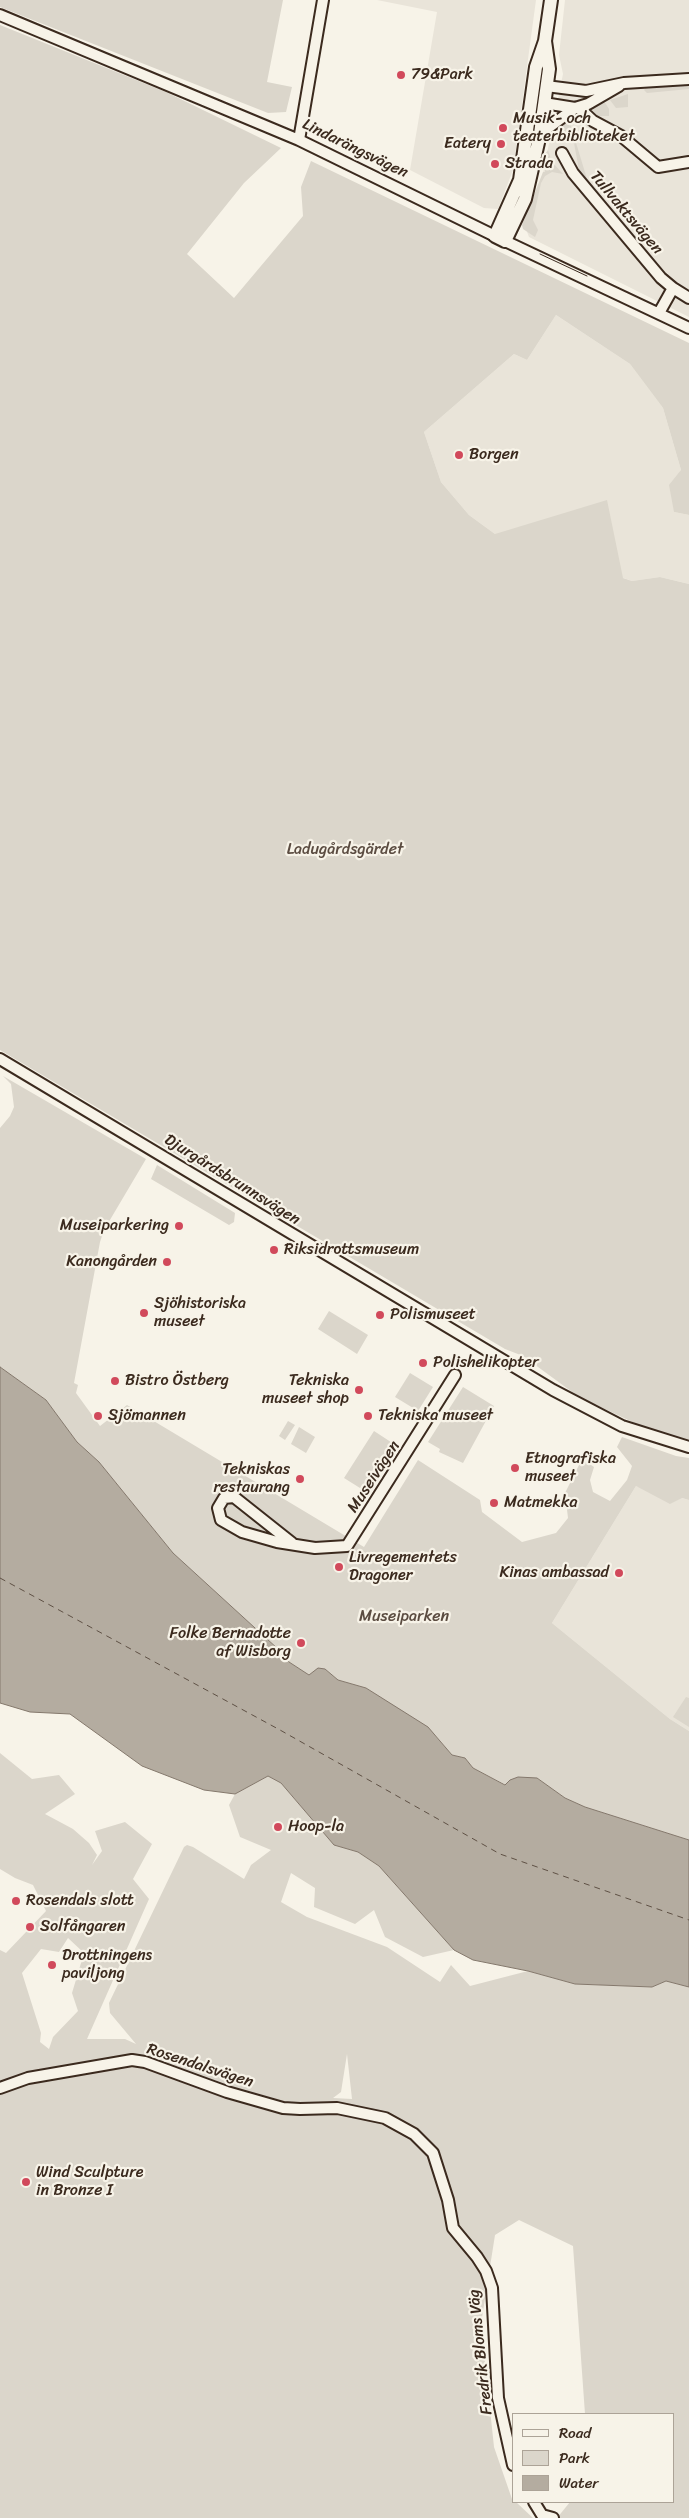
<!DOCTYPE html>
<html>
<head>
<meta charset="utf-8">
<style>
  body { margin:0 }
  #map { position:relative; width:689px; height:2518px; overflow:hidden; background:#f7f3e8; font-family:Sriracha,sans-serif }
  canvas { display:block }
  .legend { position:absolute; left:512px; top:2413px; width:162px; height:90px; box-sizing:border-box; background:#f7f3e8; border:1px solid #aca397; margin:0; padding:6px 9px; list-style:none; font-size:15px; color:#3b2a1e }
  .legend li { display:flex; align-items:center; gap:10px; height:25px }
  .legend b { width:25px; border:1px solid #aca397 }
</style>
</head>
<body>
<div id="map">
<canvas width="689" height="2518"></canvas>
<ul class="legend">
<li><b style="height:6px;background:#f7f3e8"></b>Road</li>
<li><b style="height:14px;background:#dbd6cb"></b>Park</li>
<li><b style="height:14px;background:#b4aca0"></b>Water</li>
</ul>
</div>
<script>
const context = document.querySelector('canvas').getContext('2d');
context.lineJoin = 'round';
function fill(path, color) { context.fillStyle = color; context.fill(path, 'evenodd'); }
const shape = rows => new Path2D(rows.map(r => 'M' + r).join(''));
function stroke(path, color, width, dash) { context.strokeStyle = color; context.lineWidth = width; context.lineCap = dash ? 'butt' : 'round'; context.setLineDash(dash || []); context.stroke(path); }
function write(font, color, halo, rows, align = 'center') {
  context.font = font + ' Sriracha,sans-serif'; context.lineWidth = 4.5; context.setLineDash([]); context.textBaseline = 'middle'; context.strokeStyle = halo; context.fillStyle = color; for (const [text, x, y, turn = 0] of rows) {
    context.save(); context.translate(x, y); context.rotate((+turn || 0) * Math.PI / 180); context.textAlign = isNaN(turn) ? turn : align; if (halo) context.strokeText(text, 0, 0); context.fillText(text, 0, 0); context.restore();
  }
}
fill(shape([
  [377,0,536,0,513,170,498,209,484,208,410,170,437,12],
  [565,0,689,0,689,317,529,237,524,224,543,173,563,74,559,55],
  [556,315,630,364,663,408,681,470,674,512,689,515,689,584,660,577,632,581,499,534,495,534,469,515,441,482,424,432,514,354,527,360],
  [636,1486,689,1500,689,1731,670,1719,552,1623]
]), '#e9e4d9');
fill(shape([
  [0,0,283,0,267,82,292,87,286,112,268,113,0,7],
  [0,25,166,92,281,148,244,183,187,254,234,298,303,216,301,187,311,161,689,343,689,515,674,512,669,485,681,470,663,408,630,364,556,315,527,360,514,354,424,432,441,482,469,515,495,534,607,500,623,578,632,581,660,577,689,584,689,1441,641,1426,579,1397,523,1356,505,1349,0,1050],
  [689,85,689,89,647,93,644,90,646,87],
  [628,94,628,107,616,108,610,100],
  [604,101,609,109,609,116,598,116,588,110],
  [570,120,570,123,587,179,579,170,574,143,565,139,552,143,553,131],
  [548,150,552,162,563,174,552,172,545,176,541,183,533,220,538,230,535,237,523,229,522,225,543,172,545,172,547,156,545,154],
  [3,1076,146,1159,104,1230,100,1242,74,1383,78,1385,76,1393,100,1426,127,1405,364,1547,418,1460,480,1500,482,1512,522,1542,556,1533,568,1518,565,1493,582,1459,594,1467,590,1480,593,1492,610,1501,627,1480,632,1466,617,1447,622,1437,676,1456,689,1458,689,1500,682,1498,670,1504,636,1486,552,1623,670,1719,689,1731,689,1840,585,1807,565,1798,537,1778,506,1785,473,1768,465,1758,452,1755,436,1736,366,1688,338,1680,325,1669,309,1675,289,1662,278,1649,173,1553,99,1462,77,1442,46,1400,0,1367,0,1128,10,1116,14,1107,11,1084],
  [157,1165,235,1213,234,1222,229,1225,151,1179],
  [329,1311,368,1335,357,1354,318,1329],
  [410,1373,433,1387,418,1411,395,1397],
  [463,1387,494,1406,463,1463,439,1452,440,1449,428,1442],
  [288,1421,295,1425,285,1440,279,1436],
  [299,1427,315,1437,306,1453,291,1444],
  [374,1431,397,1446,368,1493,344,1478],
  [686,1697,689,1698,689,1727,673,1717],
  [0,1753,32,1779,59,1775,75,1794,45,1814,73,1829,89,1843,97,1855,92,1865,102,1851,95,1831,125,1822,152,1844,133,1879,149,1899,87,2039,125,2039,136,2044,110,2013,109,2003,184,1847,187,1845,193,1847,244,1879,251,1865,271,1850,240,1837,229,1805,235,1794,268,1776,281,1783,334,1845,358,1852,379,1866,454,1950,423,1957,385,1937,374,1910,355,1924,314,1907,315,1888,291,1873,281,1902,307,1917,387,1947,440,1982,451,1965,470,1986,528,1971,575,1984,652,1987,666,1981,689,1987,689,2518,557,2518,570,2502,673,2502,673,2414,585,2414,573,2246,519,2220,495,2235,481,2324,494,2447,513,2502,516,2502,533,2518,0,2518,0,1950,6,1953,46,1911,33,1885,15,1878,0,1869],
  [68,1938,84,1953,72,1993,78,2011,53,2037,49,2049,40,2042,41,2033,22,1973,41,1949,59,1952],
  [347,2054,352,2099,333,2098,341,2092],
  [32,2077,9,2092,8,2082]
]), '#dbd6cb');
const water = shape([
  [0,1367,46,1400,77,1442,99,1462,173,1553,278,1649,289,1662,309,1675,318,1668,325,1669,338,1680,366,1688,428,1727,452,1755,465,1758,473,1768,505,1785,510,1780,518,1777,537,1778,565,1798,585,1807,689,1840,689,1987,666,1981,652,1987,575,1984,528,1971,473,1960,454,1950,379,1866,358,1852,334,1845,281,1783,268,1776,235,1794,204,1790,142,1766,70,1714,30,1712,0,1703,0,1367]
]);
fill(water, '#b4aca0');
stroke(water, '#84786c', 1);
stroke(shape([
  [0,1578,280,1730,500,1854,689,1920]
]), '#5f5145', 1, [6, 5]);
const minor = shape([
  [0,15,299,140,495,236],
  [546,86,586,91,624,83,689,79],
  [544,103,575,108],
  [578,107,593,121,621,136,658,167,689,162],
  [540,134,575,108,588,104,619,86],
  [299,140,323,0],
  [562,153,573,173,661,278,673,288],
  [505,241,689,328],
  [659,313,673,288,689,298],
  [0,1059,553,1390,622,1426,689,1447],
  [292,1543,234,1497,224,1498,218,1508,221,1520,242,1532,277,1542,315,1548,347,1546,455,1375],
  [0,2088,28,2078,132,2060,145,2062,227,2092,283,2108,300,2109,337,2108,385,2118,414,2134,433,2153,448,2200,453,2228,477,2257,486,2271,492,2288,498,2398,513,2465],
  [534,2502,542,2515,553,2518]
]);
const major = shape([
  [545,41,549,69,540,134,525,199,505,241,495,236,520,180,536,67,545,41,551,0]
]);
stroke(minor, '#3b2a1e', 14);
stroke(major, '#3b2a1e', 16);
stroke(minor, '#f7f3e8', 10);
stroke(major, '#f7f3e8', 12);
stroke(shape([
  [540,254,587,276]
]), '#3b2a1e', 1);
for (const [x, y, r, color] of [
  [401,75,5,"#d1495b"],
  [503,128,5,"#d1495b"],
  [501,144,5,"#d1495b"],
  [495,164,5,"#d1495b"],
  [459,455,5,"#d1495b"],
  [179,1226,5,"#d1495b"],
  [274,1250,5,"#d1495b"],
  [167,1262,5,"#d1495b"],
  [144,1313,5,"#d1495b"],
  [380,1315,5,"#d1495b"],
  [423,1363,5,"#d1495b"],
  [115,1381,5,"#d1495b"],
  [359,1390,5,"#d1495b"],
  [98,1416,5,"#d1495b"],
  [368,1416,5,"#d1495b"],
  [515,1468,5,"#d1495b"],
  [300,1479,5,"#d1495b"],
  [494,1503,5,"#d1495b"],
  [339,1567,5,"#d1495b"],
  [619,1573,5,"#d1495b"],
  [301,1643,5,"#d1495b"],
  [278,1827,5,"#d1495b"],
  [16,1901,5,"#d1495b"],
  [30,1927,5,"#d1495b"],
  [52,1965,5,"#d1495b"],
  [26,2182,5,"#d1495b"]
]) { const dot = new Path2D(); dot.arc(x, y, r, 0, 2 * Math.PI); context.fillStyle = color; context.fill(dot); stroke(dot, '#f7f3e8', 2); }
write('16px', '#3b2a1e', '#f7f3e8', [
  ["79&Park",411,75],
  ["Musik- och",513,119],
  ["teaterbiblioteket",513,137],
  ["Eatery",491,144,"right"],
  ["Strada",505,164],
  ["Borgen",469,455],
  ["Museiparkering",169,1226,"right"],
  ["Riksidrottsmuseum",284,1250],
  ["Kanongården",157,1262,"right"],
  ["Sjöhistoriska",154,1304],
  ["museet",154,1322],
  ["Polismuseet",390,1315],
  ["Polishelikopter",433,1363],
  ["Bistro Östberg",125,1381],
  ["Tekniska",349,1381,"right"],
  ["museet shop",349,1399,"right"],
  ["Sjömannen",108,1416],
  ["Tekniska museet",378,1416],
  ["Etnografiska",525,1459],
  ["museet",525,1477],
  ["Tekniskas",290,1470,"right"],
  ["restaurang",290,1488,"right"],
  ["Matmekka",504,1503],
  ["Livregementets",349,1558],
  ["Dragoner",349,1576],
  ["Kinas ambassad",609,1573,"right"],
  ["Folke Bernadotte",291,1634,"right"],
  ["af Wisborg",291,1652,"right"],
  ["Hoop-la",288,1827],
  ["Rosendals slott",26,1901],
  ["Solfångaren",40,1927],
  ["Drottningens",62,1956],
  ["paviljong",62,1974],
  ["Wind Sculpture",36,2173],
  ["in Bronze I",36,2191]
], 'left');
write('16px', '#3b2a1e', '#f7f3e8', [
  ["Lindarängsvägen",355,149,26],
  ["Tullvaktsvägen",626,213,50],
  ["Djurgårdsbrunnsvägen",232,1180,32],
  ["Museivägen",374,1477,-57],
  ["Rosendalsvägen",200,2066,18],
  ["Fredrik Bloms Väg",481,2352,-96]
]);
write('16px', '#5b4c41', '#f7f3e8', [
  ["Ladugårdsgärdet",345,850],
  ["Museiparken",404,1617]
]);
</script>
</body>
</html>
